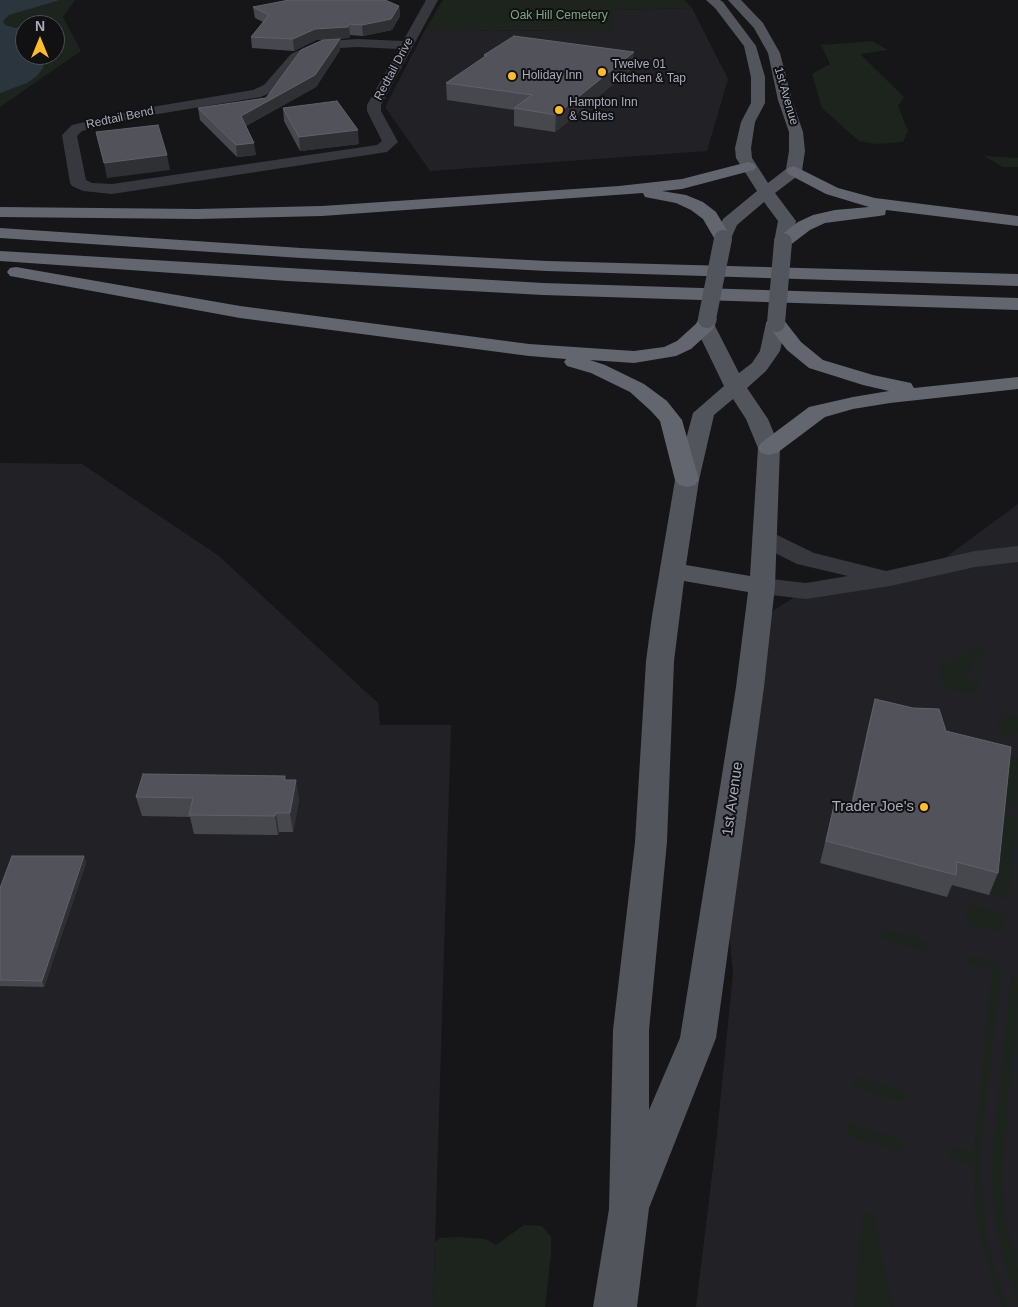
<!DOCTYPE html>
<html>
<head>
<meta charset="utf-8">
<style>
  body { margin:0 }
  #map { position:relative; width:1018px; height:1307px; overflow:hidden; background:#161619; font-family:Arial,sans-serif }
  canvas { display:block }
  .north { position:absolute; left:15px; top:15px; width:50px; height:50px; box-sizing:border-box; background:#111114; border:1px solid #4d4f56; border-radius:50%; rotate:0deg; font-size:14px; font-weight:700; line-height:20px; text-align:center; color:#a7acba }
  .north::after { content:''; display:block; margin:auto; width:18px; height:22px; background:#ffbd28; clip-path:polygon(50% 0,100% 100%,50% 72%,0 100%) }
</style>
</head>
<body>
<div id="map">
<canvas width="1018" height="1307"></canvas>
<div class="north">N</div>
</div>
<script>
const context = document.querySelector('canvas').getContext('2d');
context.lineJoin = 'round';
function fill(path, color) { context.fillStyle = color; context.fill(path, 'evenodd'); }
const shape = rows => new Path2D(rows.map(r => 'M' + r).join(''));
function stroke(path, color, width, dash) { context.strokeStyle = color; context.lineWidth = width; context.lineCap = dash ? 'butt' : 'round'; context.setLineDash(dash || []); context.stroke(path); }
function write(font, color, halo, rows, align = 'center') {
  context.font = font + ' Arial,sans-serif'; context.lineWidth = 4; context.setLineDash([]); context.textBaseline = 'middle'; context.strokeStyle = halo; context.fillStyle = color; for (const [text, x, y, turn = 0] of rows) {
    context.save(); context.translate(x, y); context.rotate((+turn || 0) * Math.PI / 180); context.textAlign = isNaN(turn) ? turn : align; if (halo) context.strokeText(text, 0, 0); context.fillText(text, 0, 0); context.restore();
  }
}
fill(shape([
  [692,8,728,79,707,151,430,171,385,107,425,30,612,31,612,10],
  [0,463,82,464,219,556,378,703,380,725,451,725,433,1307,0,1307],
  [1018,504,1018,1307,696,1307,717,1134,733,973,726,899,764,623,774,610,795,597,942,560]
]), '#222226');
fill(shape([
  [0,0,75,0,63,17,81,51,0,107],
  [25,25,55,25,55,55,25,55],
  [443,0,685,0,692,8,612,10,613,31,425,30],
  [872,41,888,50,860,54,904,97,898,106,908,131,903,142,877,144,859,141,822,108,812,74,830,64,821,45],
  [984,156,1018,158,1018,167,1003,167],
  [982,645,989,648,964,677,979,683,983,689,968,693,950,690,946,687,939,678,938,672,942,665],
  [1004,712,1018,718,1018,733,1000,737,998,722],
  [1009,758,1018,758,1016,810,998,805],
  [998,811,1016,816,1008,899,989,893],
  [969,904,1007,915,1004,932,970,925,967,920],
  [883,930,926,941,931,947,926,950,922,950,883,939,878,934],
  [972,955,1002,965,981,1144,980,1175,988,1245,1007,1307,1002,1307,995,1289,979,1230,975,1203,973,1165,953,1159,950,1157,947,1150,952,1147,974,1153,992,971,970,963,968,959],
  [1012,973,1018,983,1018,997,1002,1170,1005,1219,1018,1271,1018,1306,1000,1246,995,1218,991,1166],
  [857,1077,904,1091,908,1094,908,1101,900,1101,856,1087,852,1081,853,1078],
  [850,1124,898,1139,902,1142,902,1149,893,1150,849,1135,844,1129,845,1125],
  [868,1212,875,1218,880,1251,894,1307,854,1307,863,1217,864,1213],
  [524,1225,542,1226,551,1237,551,1255,545,1307,433,1307,435,1242,440,1238,460,1237,485,1239,496,1245]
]), '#1c241d');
fill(shape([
  [0,0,60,0,9,15,3,21,5,25,15,28,25,27,25,55,37,55,44,60,43,68,37,76,27,83,0,93]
]), '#2b353e');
fill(shape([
  [426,0,438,0,381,105,381,111,398,142,387,152,112,194,83,191,72,186,70,183,62,135,72,125,140,109,253,90,264,85,291,54,317,42,357,39,403,41,426,0],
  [357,47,399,49,367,105,367,111,382,141,377,145,112,184,92,183,86,180,77,136,82,131,140,117,261,97,274,91,301,60,324,49,357,47],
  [764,531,773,533,814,553,886,571,975,551,1018,546,1018,562,975,567,890,586,806,599,762,594,753,592,749,586,753,580,762,578,806,583,848,576,797,564,755,543,752,538,755,533,764,531]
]), '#37383e');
fill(shape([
  [706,0,720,0,723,2,756,46,765,77,765,103,755,122,751,148,752,158,768,183,786,169,789,151,789,132,778,100,768,53,754,28,728,0,741,0,763,23,780,53,792,100,803,132,805,151,802,171,800,174,775,193,796,221,792,242,789,246,783,247,777,246,774,242,778,221,764,202,737,225,729,243,723,244,717,243,714,239,723,219,757,191,736,158,735,148,741,122,751,103,751,77,744,46,715,8,706,0],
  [707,313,714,315,717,319,715,326,739,373,752,363,760,351,766,323,769,319,776,317,783,319,786,323,780,351,766,371,747,388,768,419,780,448,775,586,764,687,716,1038,649,1208,637,1307,593,1307,609,1209,613,1030,635,842,646,661,652,616,675,480,693,413,724,386,695,326,700,315,707,313],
  [733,399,746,419,758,448,750,576,686,565,699,480,714,415,733,399],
  [684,581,748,592,736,687,680,1038,649,1110,649,1030,667,842,674,661,684,581]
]), '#53555d');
fill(shape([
  [748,162,754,164,756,167,754,170,682,189,662,191,686,195,703,202,716,212,732,239,729,243,723,244,717,243,703,219,691,210,676,203,645,197,643,193,322,216,197,219,0,217,0,207,197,209,322,206,619,186,682,179,748,162],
  [794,166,838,188,875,198,1018,216,1018,226,886,210,885,215,879,216,825,223,810,230,789,246,783,247,777,246,774,242,777,238,798,222,813,215,835,210,869,207,826,194,788,174,786,171,788,168,794,166],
  [0,228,301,248,547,261,1018,274,1018,286,547,271,301,258,0,238,0,228],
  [0,251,543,283,1018,298,1018,310,543,295,288,281,0,261,0,251],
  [16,267,240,306,529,344,634,351,664,347,677,341,698,322,705,320,712,322,715,326,712,330,691,349,676,356,634,363,590,360,605,365,644,384,667,401,682,420,699,480,695,485,687,487,679,485,675,480,660,421,651,411,630,392,591,373,567,366,564,362,566,359,529,356,240,318,10,276,7,272,10,268,16,267],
  [776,317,783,319,801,342,823,360,873,375,911,383,914,388,1018,377,1018,389,890,403,853,409,825,417,777,453,769,455,761,453,758,448,761,443,809,407,853,397,889,391,863,385,809,368,787,350,766,323,769,319,776,317]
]), '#63666f');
stroke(shape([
  [707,319,723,239],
  [776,323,783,242]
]), '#53555d', 18);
fill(shape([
  [399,6,400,16,392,30,363,36,350,35,349,38,316,40,294,51,252,48,251,37,263,22,255,18,253,7],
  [340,39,340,50,316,87,246,126,256,155,237,157,200,120,198,108,266,98],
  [484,55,633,68,555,132,514,126,514,110,447,100,446,83,484,57],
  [283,108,359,144,300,151,284,121],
  [875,699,946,731,998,873,989,895,952,885,947,897,820,863,835,801,851,804,869,722],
  [285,776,286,780,299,799,293,832,279,832,278,835,194,834,190,817,142,816,136,797],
  [84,856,86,863,44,987,0,986,0,888]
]), '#47484e');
fill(shape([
  [399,6,400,16,392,30,363,36,362,25],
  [349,24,350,35,349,38,316,40,294,51,293,39,315,29],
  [340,39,340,50,316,87,242,128,241,116,315,75],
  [634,52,633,68,555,132,556,115],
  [358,130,359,144,300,151,299,137],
  [254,143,256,155,237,157,236,145],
  [167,155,170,170,107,178,104,163],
  [296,780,299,799,293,832,290,813],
  [276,813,279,832,278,835,275,816],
  [84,856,86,863,44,987,42,981]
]), '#2f3034');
const building = shape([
  [289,0,385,0,399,6,391,19,362,25,349,24,348,27,315,29,293,39,251,37,269,15,253,7,289,0],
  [514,36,634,52,556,115,514,108,532,95,446,83,487,55,484,55,514,36],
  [340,39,315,75,241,116,254,143,236,145,198,108,266,98,301,50,323,40,340,39],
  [337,101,358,130,299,137,283,108,337,101],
  [158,125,167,155,104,163,96,132,158,125],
  [875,699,913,708,939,709,946,731,1011,747,998,873,957,862,956,875,826,841,835,801,852,805,875,699],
  [143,774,285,776,284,780,296,780,290,813,276,813,275,816,189,815,193,798,136,797,143,774],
  [12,856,84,856,42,981,0,980,0,888,12,856]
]);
fill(building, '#52535a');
stroke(building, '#5f6169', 1);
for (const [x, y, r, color] of [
  [602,72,5,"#ffbd28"],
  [512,76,5,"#ffbd28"],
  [559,110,5,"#ffbd28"],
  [924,807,5,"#ffbd28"]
]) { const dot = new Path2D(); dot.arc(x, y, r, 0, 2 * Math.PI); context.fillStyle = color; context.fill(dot); stroke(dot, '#111114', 2); }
write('12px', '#7da680', '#111114', [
  ["Oak Hill Cemetery",559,16]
]);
write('12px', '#a7acba', '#111114', [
  ["Twelve 01",612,65],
  ["Kitchen & Tap",612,79],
  ["Holiday Inn",522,76],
  ["Hampton Inn",569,103],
  ["& Suites",569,117]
], 'left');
write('12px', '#a7acba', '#111114', [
  ["Redtail Drive",394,69,-62],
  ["1st Avenue",786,96,74],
  ["Redtail Bend",120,118,-12]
]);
write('15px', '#a7acba', '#111114', [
  ["1st Avenue",733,799,-82]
]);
write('15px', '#a7acba', '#111114', [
  ["Trader Joe's",914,807]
], 'right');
</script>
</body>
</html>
